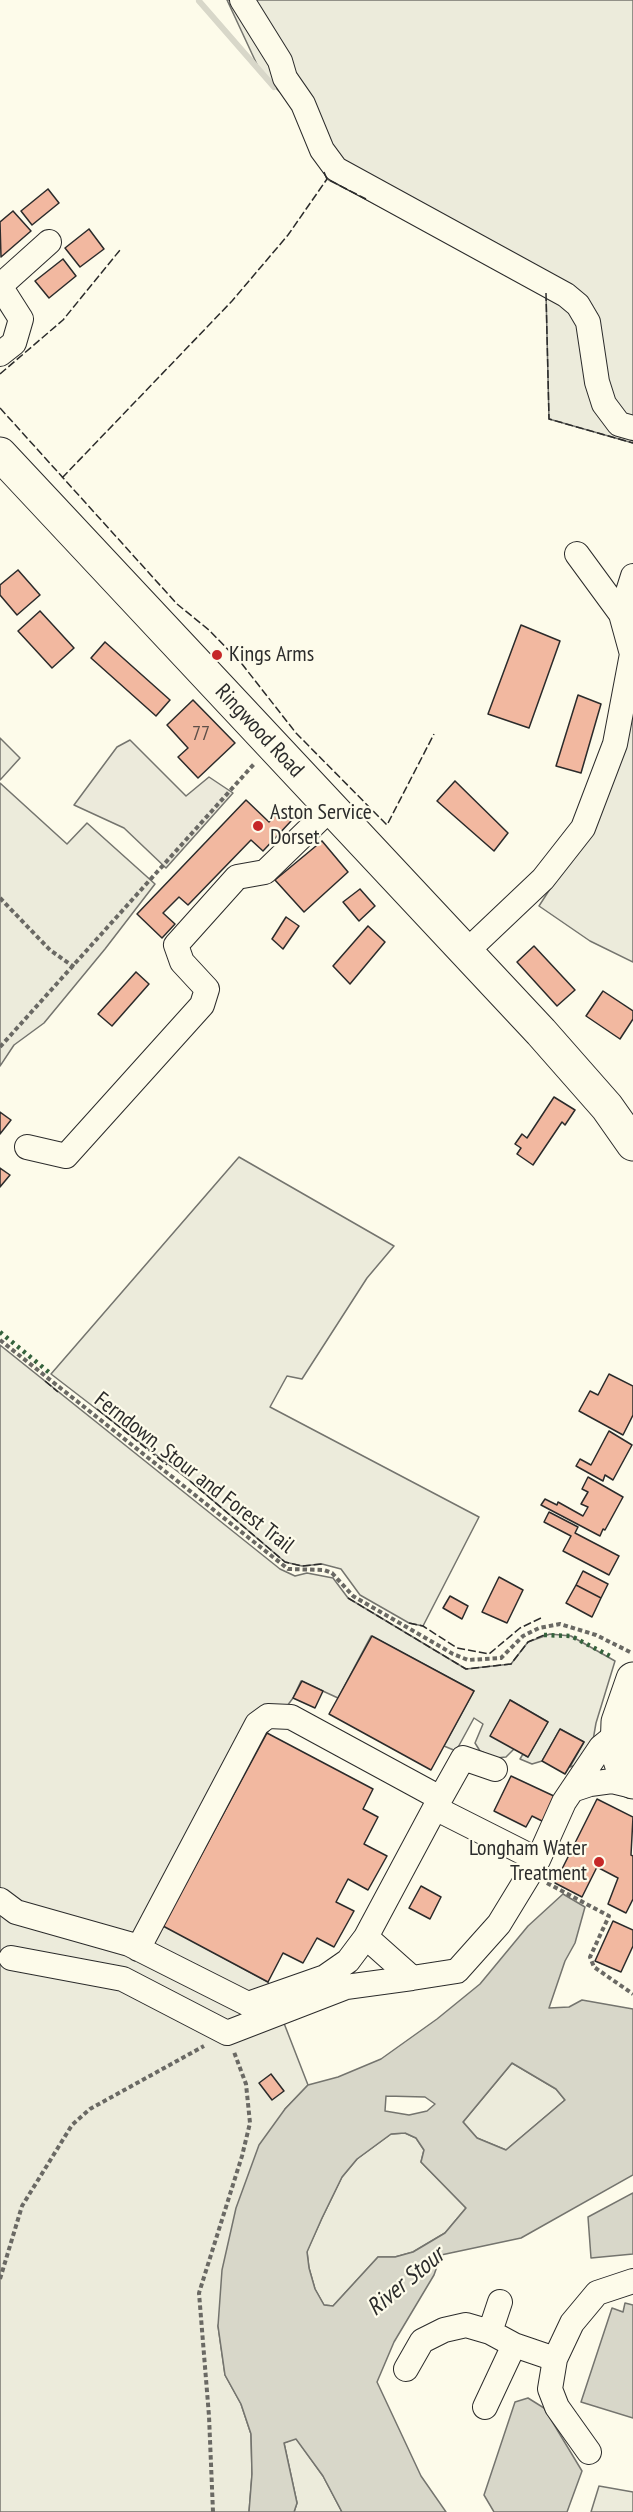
<!DOCTYPE html>
<html>
<head>
<meta charset="utf-8">
<style>
  body { margin:0 }
  canvas { display:block; background:#fdfbea }
</style>
</head>
<body>
<canvas width="633" height="2512"></canvas>
<script>
const context = document.querySelector('canvas').getContext('2d');
context.lineJoin = 'round';
function fill(path, color) { context.fillStyle = color; context.fill(path, 'evenodd'); }
const shape = rows => new Path2D(rows.map(r => 'M' + r).join(''));
function stroke(path, color, width, dash) { context.strokeStyle = color; context.lineWidth = width; context.lineCap = dash ? 'butt' : 'round'; context.setLineDash(dash || []); context.stroke(path); }
function write(font, color, halo, rows, align = 'center') {
  context.font = font + ' "PT Sans Narrow",sans-serif'; context.lineWidth = 4.5; context.setLineDash([]); context.textBaseline = 'middle'; context.strokeStyle = halo; context.fillStyle = color; for (const [text, x, y, turn = 0] of rows) {
    context.save(); context.translate(x, y); context.rotate((+turn || 0) * Math.PI / 180); context.textAlign = isNaN(turn) ? turn : align; if (halo) context.strokeText(text, 0, 0); context.fillText(text, 0, 0); context.restore();
  }
}
const green = shape([
  [227,0,633,0,633,443,549,419,546,293,327,179,295,108,260,71,227,0],
  [633,685,633,962,590,941,539,906,568,861,633,685],
  [0,738,20,758,0,780,0,738],
  [0,783,67,844,87,823,155,884,105,949,44,1023,14,1045,0,1066,0,783],
  [239,1157,394,1246,367,1278,302,1379,287,1376,270,1407,479,1517,423,1626,409,1623,360,1595,341,1569,322,1564,302,1566,285,1562,190,1481,51,1374,239,1157],
  [0,1345,280,1569,295,1576,307,1573,333,1578,348,1598,466,1669,511,1664,528,1642,550,1634,571,1636,615,1661,596,1723,592,1746,579,1764,570,1767,584,1742,560,1729,542,1761,532,1764,520,1759,523,1754,528,1757,548,1722,510,1700,514,1749,506,1757,496,1758,480,1751,475,1743,483,1724,474,1718,456,1751,444,1746,474,1691,371,1636,338,1698,301,1681,293,1698,267,1733,163,1925,268,1982,308,2085,285,2109,218,2326,225,2375,241,2404,251,2434,252,2474,249,2512,0,2512,0,1345],
  [512,2063,556,2089,565,2100,506,2150,477,2138,463,2122,512,2063],
  [405,2133,416,2138,424,2150,421,2162,466,2208,445,2233,413,2252,395,2257,378,2257,333,2306,324,2305,315,2289,309,2268,307,2251,322,2218,342,2177,357,2159,391,2134,405,2133],
  [296,2438,323,2476,342,2512,294,2512,297,2503,284,2443,296,2438],
  [599,2486,633,2492,633,2512,591,2512,599,2486]
]);
fill(green, '#ecebdb');
stroke(green, '#74746e', 1.5);
const parking = shape([
  [130,740,186,796,209,777,233,793,166,868,124,828,74,805,117,747,130,740]
]);
fill(parking, '#eceadb');
stroke(parking, '#74746e', 1.5);
const water = shape([
  [563,1894,585,1907,575,1943,565,1961,549,2008,569,2007,582,2000,633,2009,633,2175,521,2238,441,2255,434,2275,394,2342,377,2382,421,2476,446,2512,342,2512,323,2476,296,2439,284,2443,297,2503,294,2512,249,2512,252,2474,251,2434,241,2404,225,2375,218,2326,222,2270,236,2208,259,2145,285,2109,308,2085,338,2077,381,2059,437,2019,480,1984,528,1926,563,1894],
  [512,2063,556,2089,565,2100,506,2150,477,2138,463,2122,512,2063],
  [386,2096,425,2097,435,2104,427,2111,409,2115,385,2111,386,2096],
  [405,2133,416,2138,424,2150,421,2162,466,2208,445,2233,413,2252,395,2257,378,2257,333,2306,324,2305,315,2289,309,2268,307,2252,322,2218,342,2177,357,2159,391,2134,405,2133],
  [633,2193,633,2254,591,2258,588,2217,633,2193],
  [625,2303,633,2305,633,2418,581,2402,612,2308,623,2312,625,2303],
  [528,2398,544,2408,582,2471,567,2512,494,2512,484,2495,515,2402,528,2398]
]);
fill(water, '#d8d7c9');
stroke(water, '#74746e', 1.5);
stroke(shape([
  [199,1,274,87]
]), '#d8d7c9', 6);
const building = shape([
  [48,189,59,203,32,225,21,211,48,189],
  [13,211,31,231,1,257,0,222,13,211],
  [89,229,104,249,80,267,65,248,89,229],
  [63,259,76,276,49,298,35,281,63,259],
  [18,570,40,595,17,615,0,595,0,585,18,570],
  [40,611,74,648,52,668,18,631,40,611],
  [521,625,560,641,529,728,488,714,521,625],
  [105,642,170,700,156,716,91,658,105,642],
  [578,695,601,704,581,773,556,766,578,695],
  [193,700,235,743,198,778,178,757,188,748,167,725,193,700],
  [455,781,508,833,494,851,437,801,455,781],
  [246,800,269,822,281,809,292,820,263,851,251,840,188,905,179,897,163,913,175,924,162,938,137,914,246,800],
  [322,841,348,872,304,912,275,880,322,841],
  [360,889,375,906,359,921,343,902,360,889],
  [286,917,299,926,283,949,272,939,286,917],
  [368,926,385,942,350,984,333,966,368,926],
  [534,946,575,990,557,1006,517,962,534,946],
  [136,972,149,984,112,1026,98,1014,136,972],
  [603,991,633,1011,633,1019,620,1039,586,1016,603,991],
  [554,1097,575,1110,565,1125,562,1122,533,1165,517,1154,521,1148,515,1144,522,1134,527,1138,554,1097],
  [0,1112,11,1120,0,1134,0,1112],
  [0,1168,10,1175,0,1187,0,1168],
  [609,1374,633,1386,633,1415,623,1435,579,1411,590,1391,598,1395,609,1374],
  [609,1431,632,1445,613,1480,605,1475,603,1481,576,1466,580,1459,591,1465,609,1431],
  [588,1477,623,1497,605,1530,603,1529,600,1536,541,1505,545,1499,557,1505,558,1502,583,1516,588,1507,581,1504,588,1492,582,1489,588,1477],
  [549,1512,578,1527,575,1533,619,1556,609,1575,563,1551,571,1536,544,1522,549,1512],
  [583,1571,608,1584,601,1598,576,1585,583,1571],
  [499,1577,523,1590,507,1623,482,1612,499,1577],
  [576,1585,601,1598,592,1617,566,1603,576,1585],
  [450,1596,468,1606,462,1619,443,1608,450,1596],
  [372,1636,474,1691,431,1770,329,1714,372,1636],
  [302,1681,323,1691,315,1708,293,1698,302,1681],
  [510,1700,548,1722,528,1757,490,1736,510,1700],
  [560,1729,584,1742,565,1774,542,1761,560,1729],
  [267,1733,373,1789,363,1809,378,1817,364,1844,387,1856,368,1890,348,1879,336,1902,354,1911,334,1947,317,1938,303,1963,283,1953,268,1982,163,1926,267,1733],
  [511,1776,556,1797,544,1822,532,1816,526,1827,494,1811,511,1776],
  [597,1799,633,1817,631,1855,633,1856,633,1899,626,1913,608,1904,618,1878,597,1867,582,1897,555,1883,597,1799],
  [421,1886,441,1897,430,1919,409,1908,421,1886],
  [613,1921,633,1930,633,1946,621,1972,595,1961,613,1921],
  [271,2074,284,2091,272,2100,259,2083,271,2074]
]);
fill(building, '#f2b8a0');
stroke(building, '#2b2b2b', 1.5);
const minor = shape([
  [242,0,280,61,285,78,303,104,322,150,336,169,566,295,578,305,588,322,597,382,604,404,619,424,633,428],
  [0,286,21,319,14,343,0,354],
  [0,286,49,242],
  [621,614,633,576],
  [466,952,543,879,583,828,615,744,632,654,621,614,577,554],
  [27,1147,66,1156,202,1005,207,989,182,962,176,945,237,877,265,872,331,808],
  [495,1769,463,1758,435,1808,538,1860],
  [572,1790,590,1784,612,1781,633,1786],
  [0,1900,16,1912,129,1944,248,2004,325,1977,348,1961,366,1937,412,1978,457,1971,499,1924,538,1860,564,1802,601,1747,617,1734],
  [366,1937,435,1808],
  [138,1949,257,1724,268,1716,291,1717,440,1798],
  [11,1958,123,1979,227,2033,346,1987,412,1978],
  [490,2332,500,2302],
  [555,2359,550,2389,557,2407,589,2452],
  [406,2369,422,2341,444,2330,466,2325,490,2332,514,2345,555,2359,572,2323,597,2293,633,2281],
  [485,2407,514,2345]
]);
const highway = shape([
  [0,454,541,1032,607,1107,633,1144],
  [633,1679,618,1722,617,1751,623,1769,633,1782]
]);
stroke(minor, '#2b2b2b', 26);
stroke(highway, '#2b2b2b', 35);
stroke(shape([
  [0,898,50,950,74,967],
  [0,1047,254,764],
  [0,1340,288,1569,324,1570,332,1573,353,1596,453,1654,468,1660,501,1658,523,1636,539,1628,560,1624,596,1635,632,1653],
  [547,1883,609,1916,590,1957,594,1967,633,1994],
  [0,2279,22,2206,72,2125,90,2109,204,2046],
  [213,2512,209,2416,199,2293,242,2156,250,2123,246,2084,234,2052]
]), '#6a6964', 4, [4.5, 3]);
stroke(minor, '#fdfbea', 24);
stroke(highway, '#fdfbea', 33);
stroke(shape([
  [0,1332,51,1374],
  [544,1635,571,1636,610,1656]
]), '#34623c', 4.5, [3, 4.5]);
stroke(shape([
  [324,172,327,179,366,199],
  [546,293,549,419,633,443],
  [0,374,63,320,120,250],
  [0,408,177,604,209,630,242,664,296,733,387,825,434,734],
  [62,478,232,301,288,235,327,179],
  [45,1381,58,1392],
  [97,1409,167,1465],
  [190,1481,285,1562,302,1566,322,1564],
  [348,1598,466,1669,511,1664,528,1642,544,1635],
  [409,1623,423,1626,457,1648,489,1654,520,1628,541,1618]
]), '#2b2b2b', 1.5, [8, 3]);
for (const [x, y, r, color] of [
  [217,655,6,"#c62828"],
  [258,826,6,"#c62828"],
  [599,1862,6,"#c62828"]
]) { const dot = new Path2D(); dot.arc(x, y, r, 0, 2 * Math.PI); context.fillStyle = color; context.fill(dot); stroke(dot, '#fdfbea', 2); }
write('20px', '#5d4e48', null, [
  ["77",201,734]
]);
write('22px', '#2b2b2b', '#fdfbea', [
  ["Kings Arms",229,655],
  ["Aston Service",270,813],
  ["Dorset",270,838],
  ["Longham Water",587,1849,"right"],
  ["Treatment",587,1874,"right"]
], 'left');
write('22px', '#2b2b2b', '#fdfbea', [
  ["Ringwood Road",259,731,47],
  ["Ferndown, Stour and Forest Trail",194,1473,38]
]);
write('italic 24px', '#2b2b2b', '#fdfbea', [
  ["River Stour",406,2282,-40]
]);
</script>
</body>
</html>
